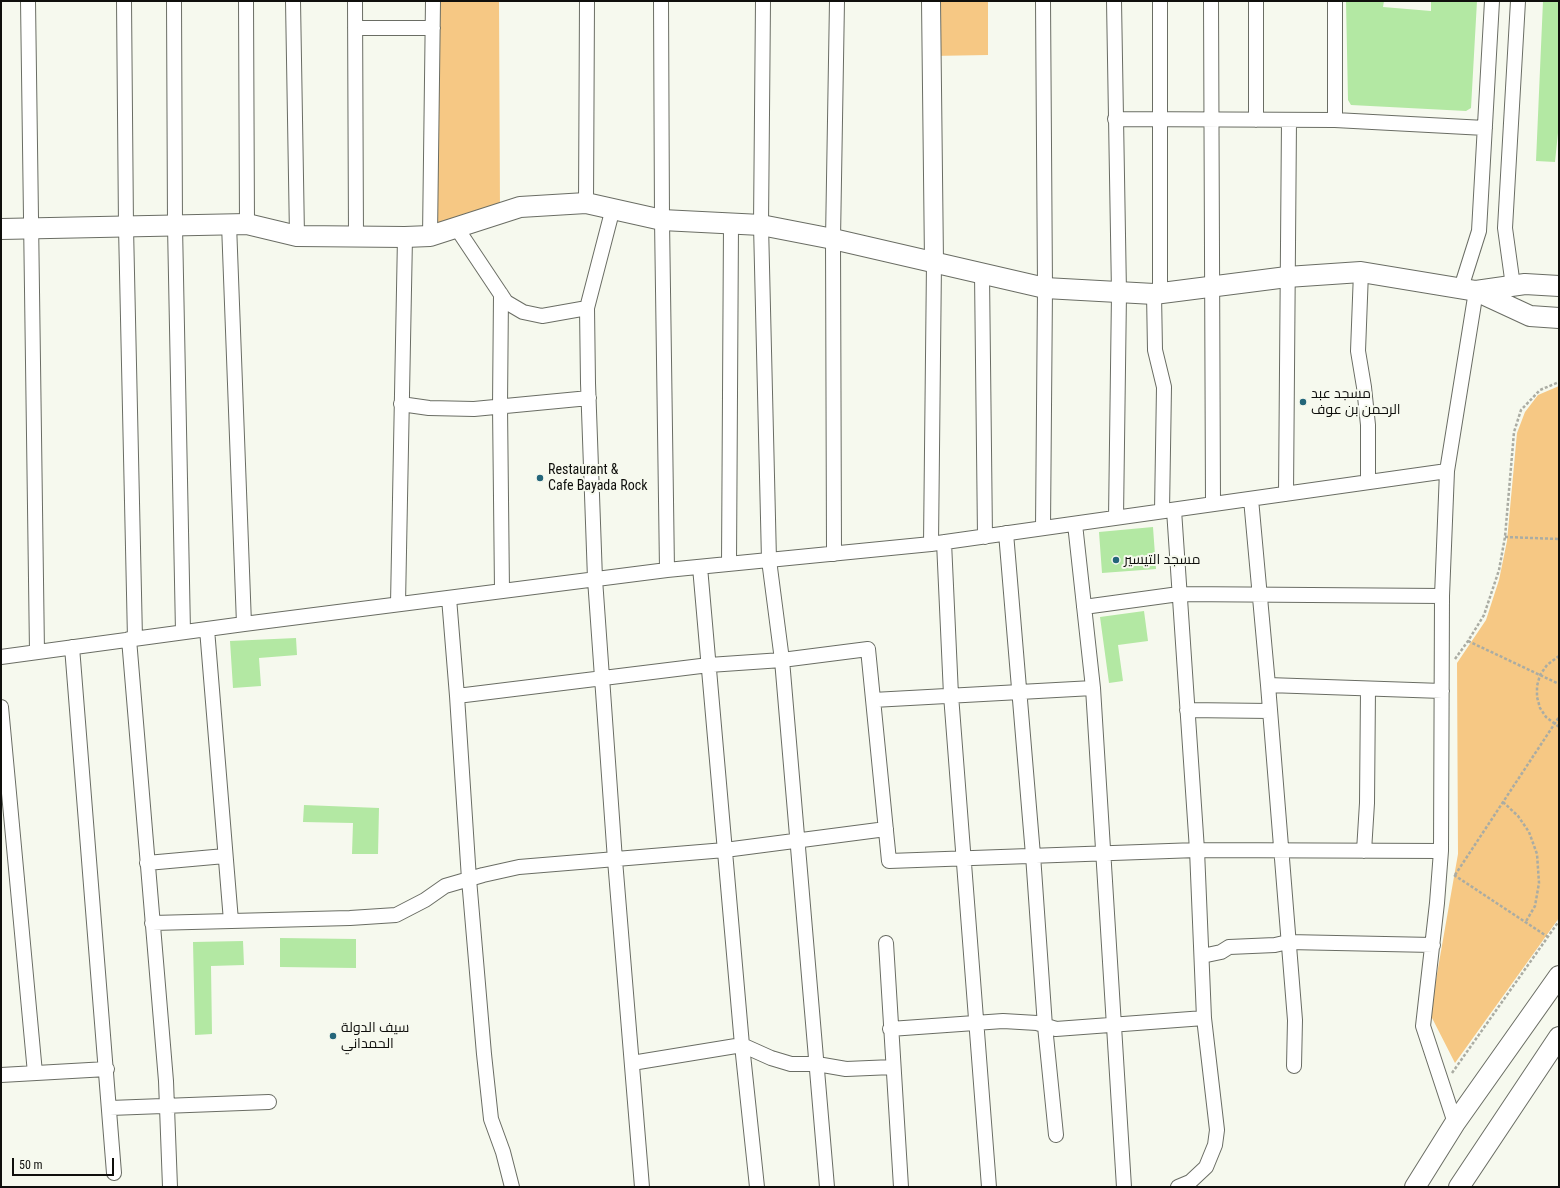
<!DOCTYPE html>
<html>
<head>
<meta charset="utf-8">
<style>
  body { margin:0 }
  #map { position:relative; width:1560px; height:1188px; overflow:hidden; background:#f6f9ee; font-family:"Roboto Condensed",sans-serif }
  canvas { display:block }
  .frame { position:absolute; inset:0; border:2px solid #0f0f0c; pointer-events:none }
  .scale { position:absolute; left:12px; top:1158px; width:102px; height:18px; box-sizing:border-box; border:2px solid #0f0f0c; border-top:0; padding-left:5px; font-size:12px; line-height:14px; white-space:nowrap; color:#0f0f0c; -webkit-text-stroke:3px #f6f9ee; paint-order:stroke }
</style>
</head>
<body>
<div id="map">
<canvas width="1560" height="1188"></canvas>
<div class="frame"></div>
<div class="scale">50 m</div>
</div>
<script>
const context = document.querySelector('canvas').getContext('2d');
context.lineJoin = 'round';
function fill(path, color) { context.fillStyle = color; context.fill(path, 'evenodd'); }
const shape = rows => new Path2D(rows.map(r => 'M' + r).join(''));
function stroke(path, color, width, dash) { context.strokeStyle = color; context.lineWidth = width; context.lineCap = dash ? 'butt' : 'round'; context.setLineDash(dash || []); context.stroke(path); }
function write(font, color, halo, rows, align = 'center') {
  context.font = font + ' "Roboto Condensed",Cairo,sans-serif'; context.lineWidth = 4; context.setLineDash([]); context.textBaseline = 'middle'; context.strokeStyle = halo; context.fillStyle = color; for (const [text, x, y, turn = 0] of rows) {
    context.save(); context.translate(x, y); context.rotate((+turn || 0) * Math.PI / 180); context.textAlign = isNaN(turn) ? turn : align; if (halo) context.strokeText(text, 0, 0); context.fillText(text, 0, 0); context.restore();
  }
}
fill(shape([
  [433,1,499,1,500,213,430,236],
  [931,1,988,1,988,55,932,56],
  [1559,386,1559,918,1455,1063,1430,1014,1458,854,1457,663,1486,620,1499,580,1507,541,1517,433,1525,412,1538,395]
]), '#f6c884');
fill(shape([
  [1346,1,1384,1,1383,7,1431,11,1431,1,1477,1,1471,108,1466,111,1351,105,1348,100],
  [1543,1,1559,1,1559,123,1555,162,1536,161],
  [1153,527,1156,569,1102,573,1099,532],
  [1144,611,1148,641,1118,645,1123,681,1109,683,1100,617],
  [296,638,297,655,259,658,261,686,233,688,230,641],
  [304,805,379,808,378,854,352,854,353,823,303,822],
  [280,938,356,939,356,968,280,967],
  [243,941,244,965,211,966,212,1034,195,1035,193,942]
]), '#b3e8a3');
const minor = shape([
  [28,1,37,652],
  [124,1,126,227,135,639],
  [174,1,175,226,183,632],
  [246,1,247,224],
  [293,1,297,236],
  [355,1,356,238],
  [661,1,662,220,667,570],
  [763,1,761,225,769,560,782,660,827,1187],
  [1114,1,1119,293,1116,518],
  [1211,1,1213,504],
  [1256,1,1256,120],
  [1335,1,1335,120],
  [355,28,433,28],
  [1115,119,1335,120,1485,128],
  [586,203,587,1],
  [613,208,587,308,588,383,595,579,615,860,642,1187],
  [229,224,244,624],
  [456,227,506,302,523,312,542,316,587,308],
  [430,236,433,1],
  [1361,272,1358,351,1364,387,1368,425,1368,482],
  [982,274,985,537],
  [1513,286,1505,228,1518,1],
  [1461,288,1479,231,1492,1],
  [1160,293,1160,1],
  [501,294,500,406,502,591],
  [1154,294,1155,350,1164,387,1162,511],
  [401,404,429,408,474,409,589,398],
  [1447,471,1442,596,1441,851,1437,903,1423,1026,1455,1123],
  [1286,494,1289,120],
  [1251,499,1268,685,1295,1020,1294,1066],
  [1174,510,1197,850,1204,1018,1217,1130,1215,1145,1206,1167,1190,1182,1178,1187],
  [1075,524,1093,688,1124,1187],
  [1043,528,1045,288,1043,1],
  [1006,533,1033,855,1045,1026,1056,1135],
  [944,542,951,695,989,1187],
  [931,544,934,262],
  [834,554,833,239,837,1],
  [729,564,731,224],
  [700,567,742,1045,757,1187],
  [449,598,457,696,469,879,484,1054,491,1119,503,1152,512,1187],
  [398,604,405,237],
  [1084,607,1179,594,1442,596],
  [207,629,231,921],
  [129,639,166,1081,170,1187],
  [72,647,114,1173],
  [1,657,244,624,667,570,931,544,1447,471,1476,291],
  [1268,685,1442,691],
  [457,696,709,665,782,660,868,649,889,861,1197,850,1441,851],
  [873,700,1093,688],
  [1,707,35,1073],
  [1187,710,1270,711],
  [1364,851,1367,803,1368,689],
  [147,863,225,856],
  [152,923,350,918,396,915,425,900,445,886,483,875,519,867,725,850,886,829],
  [886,943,901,1187],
  [1202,956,1221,952,1229,947,1275,945,1288,942,1433,945],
  [890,1029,1003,1021,1037,1023,1056,1029,1204,1018],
  [632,1063,742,1045,771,1058,791,1064,817,1064,846,1069,893,1067],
  [1,1075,107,1069],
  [110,1108,269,1102]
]);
const tertiary = shape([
  [931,1,934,262]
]);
const secondary = shape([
  [1,229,247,224,297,236,405,237,430,236,520,207,586,203,662,220,761,225,833,239,1045,288,1154,294,1287,277,1361,272,1476,291,1530,316,1559,318],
  [1476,291,1525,284,1559,286],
  [1415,1187,1455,1123,1559,976],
  [1459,1187,1559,1037]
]);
stroke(minor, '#6a6d64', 16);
stroke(tertiary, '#6a6d64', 20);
stroke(secondary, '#6a6d64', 22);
stroke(shape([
  [1505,537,1559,539],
  [1468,641,1559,684],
  [1559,656,1547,665,1540,675,1537,686,1537,697,1540,708,1546,717,1559,727],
  [1455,659,1468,641,1484,615,1499,570,1505,537,1514,432,1521,410,1540,390,1559,382],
  [1503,802,1518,816,1529,832,1537,854,1539,883,1535,906,1525,923],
  [1454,875,1548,937],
  [1455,875,1559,717],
  [1452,1073,1559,921]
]), '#aaaca3', 2.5, [3, 2]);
stroke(minor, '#fff', 14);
stroke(tertiary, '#fff', 18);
stroke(secondary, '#fff', 20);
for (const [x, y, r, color] of [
  [1303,402,4,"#24667a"],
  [540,478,4,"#24667a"],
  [1116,560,4,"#24667a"],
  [333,1036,4,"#24667a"]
]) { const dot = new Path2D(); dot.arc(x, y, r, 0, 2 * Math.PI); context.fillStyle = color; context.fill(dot); stroke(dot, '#f6f9ee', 1.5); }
write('14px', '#0f0f0c', '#f6f9ee', [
  ["مسجد عبد",1311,394],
  ["الرحمن بن عوف",1311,410],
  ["Restaurant &",548,470],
  ["Cafe Bayada Rock",548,486],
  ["مسجد التيسير",1124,560],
  ["سيف الدولة",341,1028],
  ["الحمداني",341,1044]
], 'left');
</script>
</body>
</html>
